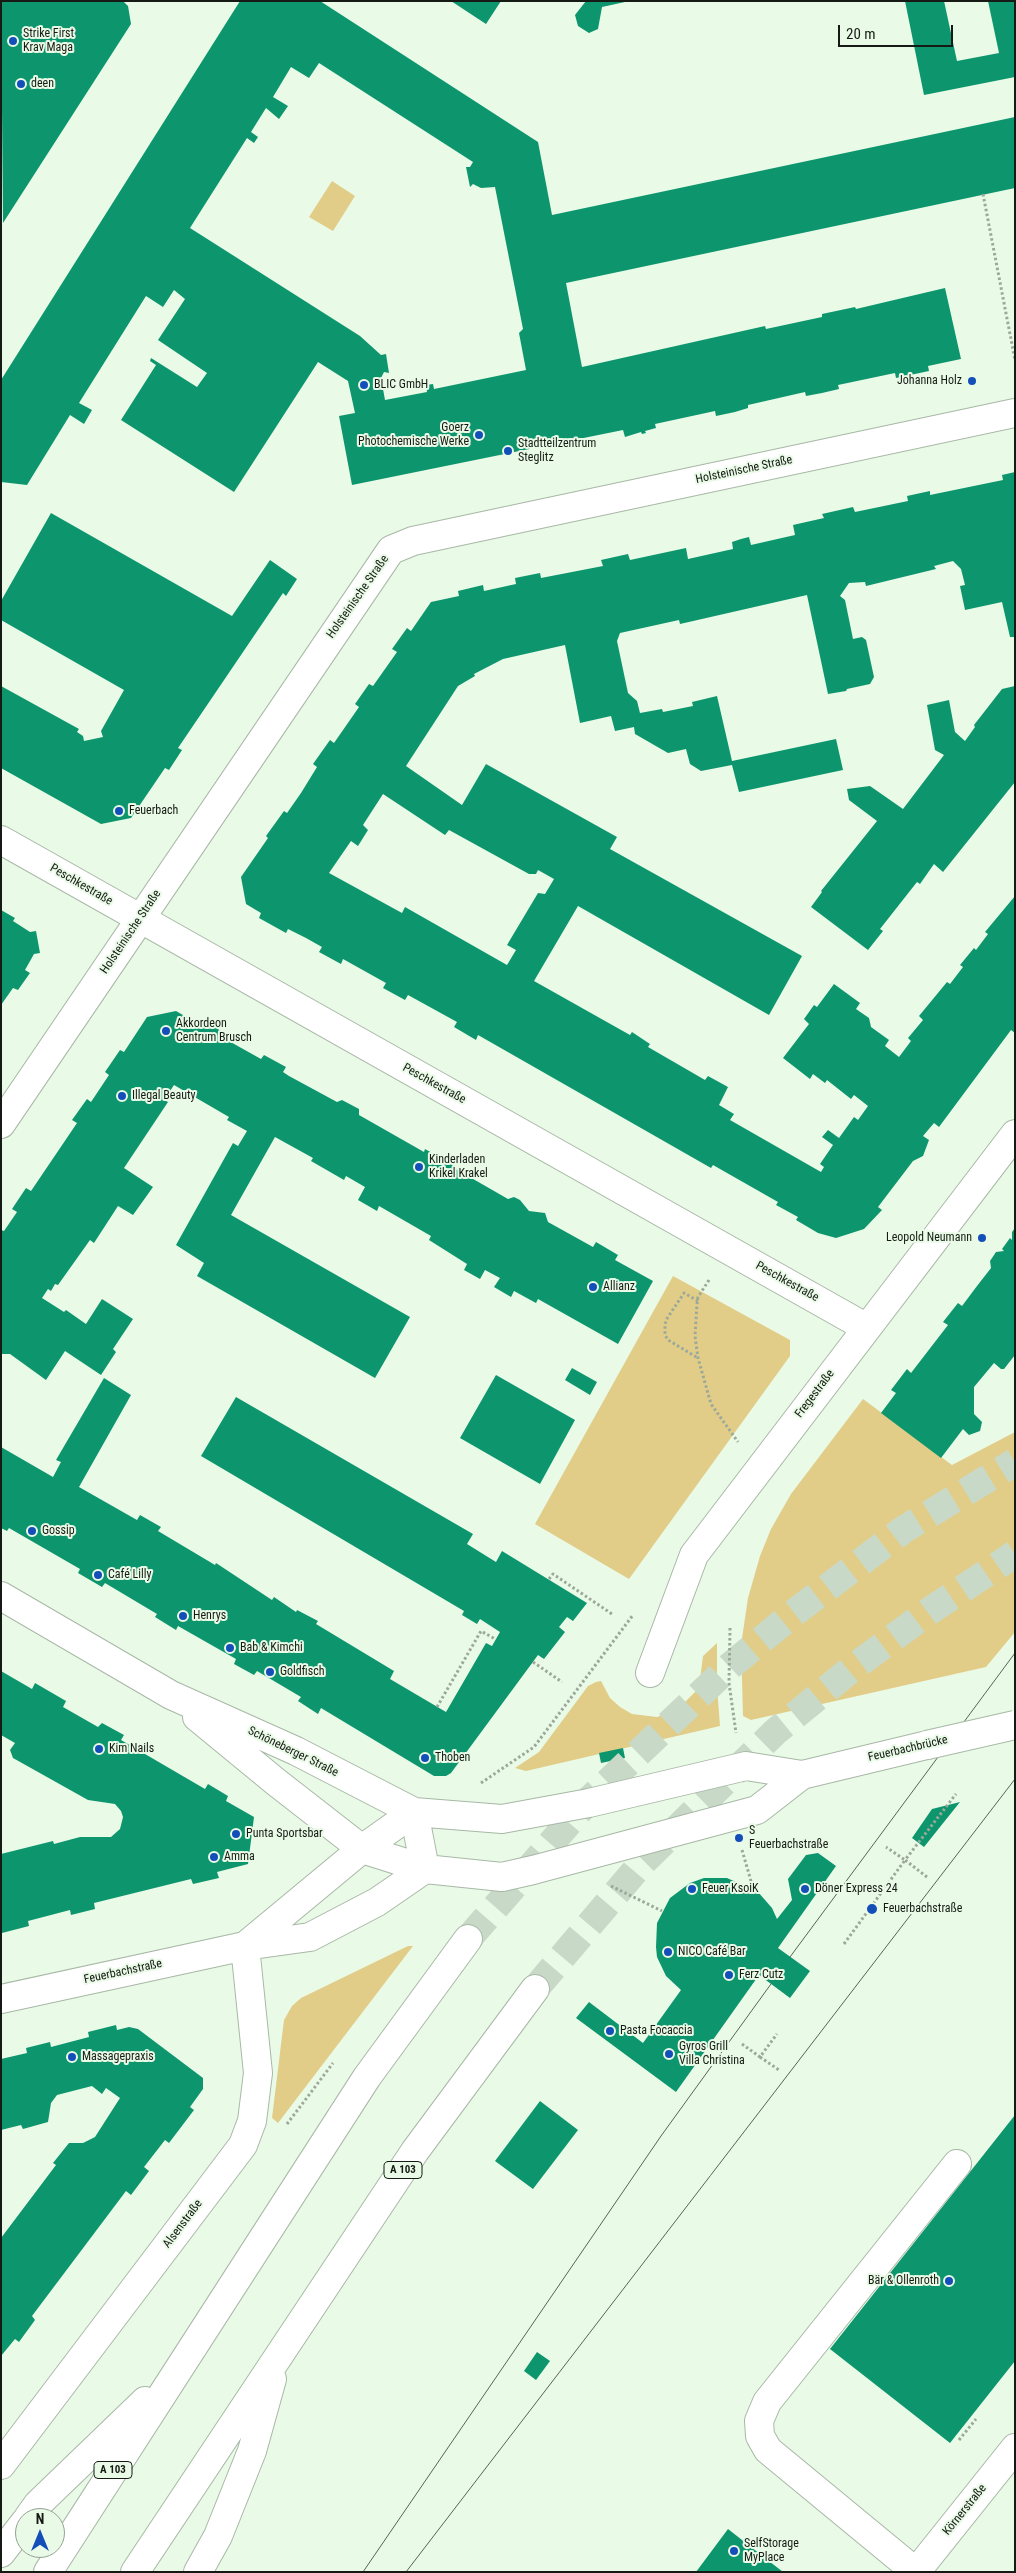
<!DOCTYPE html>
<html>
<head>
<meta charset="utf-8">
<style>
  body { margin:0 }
  #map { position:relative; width:1016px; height:2573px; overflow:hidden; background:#e9fae7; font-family:"Roboto Condensed",sans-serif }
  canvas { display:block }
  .frame { position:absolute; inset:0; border:2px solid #151b14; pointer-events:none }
  .north { position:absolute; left:15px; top:2508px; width:50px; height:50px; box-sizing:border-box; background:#e9fae7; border:1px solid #94a193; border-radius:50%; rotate:0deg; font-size:14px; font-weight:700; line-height:20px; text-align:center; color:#151b14 }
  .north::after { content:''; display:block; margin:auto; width:18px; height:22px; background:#134eb9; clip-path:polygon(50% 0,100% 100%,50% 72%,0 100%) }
  .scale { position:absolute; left:838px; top:25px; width:115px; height:22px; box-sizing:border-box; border:2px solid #151b14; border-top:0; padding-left:6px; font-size:15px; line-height:18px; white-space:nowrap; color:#151b14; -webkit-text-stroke:4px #e9fae7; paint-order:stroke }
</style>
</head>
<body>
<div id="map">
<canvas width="1016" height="2573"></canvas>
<div class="frame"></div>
<div class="north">N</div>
<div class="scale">20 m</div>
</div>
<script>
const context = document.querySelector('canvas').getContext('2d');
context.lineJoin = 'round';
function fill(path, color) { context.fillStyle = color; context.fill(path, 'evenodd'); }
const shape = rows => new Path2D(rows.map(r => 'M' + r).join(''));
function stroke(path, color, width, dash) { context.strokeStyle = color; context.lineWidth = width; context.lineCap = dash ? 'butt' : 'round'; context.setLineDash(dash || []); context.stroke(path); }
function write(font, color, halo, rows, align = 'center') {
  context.font = font + ' "Roboto Condensed",sans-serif'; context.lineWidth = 4; context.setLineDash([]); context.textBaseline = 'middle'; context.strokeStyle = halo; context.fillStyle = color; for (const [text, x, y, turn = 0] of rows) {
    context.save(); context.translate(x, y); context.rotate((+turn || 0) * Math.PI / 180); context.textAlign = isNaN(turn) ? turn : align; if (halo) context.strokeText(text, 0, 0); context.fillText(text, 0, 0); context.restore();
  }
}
fill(shape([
  [332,181,355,196,333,231,309,217],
  [673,1276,790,1340,790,1356,629,1579,535,1524],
  [863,1399,952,1465,1015,1432,1015,1632,986,1667,751,1720,743,1716,741,1645,748,1598,760,1556,771,1529,791,1494],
  [717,1643,717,1687,720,1726,526,1771,515,1768,539,1752,588,1686,596,1682,601,1681,610,1698,620,1707,632,1714,657,1717,677,1710,695,1692,700,1680,703,1656],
  [408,1946,413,1946,278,2123,272,2118,284,2020,292,2006,301,1998]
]), '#e2cd88');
fill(shape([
  [1,1,123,1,128,6,131,24,3,223],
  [240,1,320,1,538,142,552,215,1015,117,1015,188,566,283,582,367,765,326,766,329,822,317,822,314,855,307,856,309,945,288,961,359,928,366,929,371,896,378,895,373,838,385,839,389,822,393,806,396,805,392,748,405,748,408,735,412,716,416,715,411,655,424,656,428,645,431,646,433,642,434,641,432,625,437,623,430,352,485,339,416,355,413,348,381,318,362,234,492,121,420,156,365,150,361,151,358,197,387,207,373,158,340,185,299,174,290,163,307,146,296,79,403,92,410,84,424,70,415,27,485,1,482,1,380],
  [319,63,473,162,470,167,466,167,470,187,473,184,481,188,495,187,523,329,519,333,526,370,434,389,433,384,426,385,427,392,385,400,381,378,384,372,389,373,386,354,381,355,360,336,190,228,247,138,254,143,258,137,251,132,266,108,279,119,288,106,273,97,291,67,309,78],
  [451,1,501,1,486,24],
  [586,1,625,1,625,2,602,7,598,29,589,33,578,26,575,15],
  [905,1,944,1,957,61,999,53,988,1,1015,1,1015,77,924,95],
  [1015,472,1015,637,1010,637,1002,602,965,610,960,586,965,585,961,569,953,561,934,566,936,569,866,586,865,582,849,583,840,596,845,600,853,639,862,637,866,640,874,677,870,684,847,689,846,691,828,694,807,595,680,624,679,620,620,633,617,641,628,693,637,701,640,713,662,709,663,712,693,706,692,702,717,696,732,761,836,739,843,770,739,792,732,765,701,771,690,764,686,749,668,753,635,734,634,727,615,731,611,716,580,723,565,645,503,659,474,674,475,676,458,686,406,766,462,805,486,764,617,837,610,849,802,956,769,1015,578,906,534,981,630,1035,632,1032,650,1044,648,1047,705,1080,708,1076,728,1087,719,1105,734,1114,730,1120,821,1172,824,1167,820,1164,833,1145,822,1137,828,1130,839,1138,854,1117,858,1120,868,1106,854,1095,851,1099,827,1080,825,1083,813,1074,810,1079,783,1058,809,1024,804,1019,814,1005,817,1007,834,984,860,1003,856,1009,869,1018,871,1027,889,1040,885,1046,899,1057,911,1041,908,1038,923,1020,919,1016,947,982,950,984,963,967,960,965,974,948,976,950,988,934,985,932,1015,896,1015,1033,1011,1030,939,1127,934,1123,923,1136,929,1140,923,1156,913,1161,878,1207,882,1210,864,1229,836,1238,818,1233,796,1220,798,1217,776,1205,778,1202,713,1165,711,1168,478,1035,476,1040,454,1027,457,1022,408,995,405,1000,383,988,386,983,343,959,341,964,319,952,322,947,306,938,288,929,286,933,259,918,261,913,246,904,241,877,268,838,266,836,284,811,287,813,301,793,317,767,313,764,330,740,334,743,359,707,355,704,369,684,373,686,397,652,392,649,407,628,411,631,431,602,459,596,458,591,483,585,484,591,516,584,515,578,540,573,541,578,603,566,601,560,628,554,630,560,686,548,688,559,733,549,732,542,741,539,749,537,751,545,795,535,793,525,824,518,822,514,853,507,855,512,908,501,907,496,930,491,930,495,1003,480,1002,475],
  [383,794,445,835,449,830,529,874,536,874,538,870,554,879,545,894,538,893,507,945,516,950,507,965,405,907,402,913,329,873,351,841,358,846,368,830,363,825],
  [51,513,232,616,270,560,297,579,286,596,283,593,178,748,182,750,169,770,165,768,131,818,101,824,1,768,1,686,79,729,77,732,83,736,84,741,103,737,101,731,124,690,1,620,1,601],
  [1015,686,1015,782,943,872,934,864,920,884,917,882,880,929,883,931,868,950,811,907,822,892,821,891,877,821,849,800,847,789,870,786,903,809,944,755,935,750,927,705,949,700,955,732,965,741,975,727,974,725,1002,689],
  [1,910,15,918,13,921,30,932,36,931,40,953,34,954,25,970,30,973,18,990,13,988,1,1005],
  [176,1011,202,1026,205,1021,229,1036,227,1040,261,1059,264,1055,286,1067,283,1072,289,1076,337,1102,342,1100,359,1109,359,1115,424,1152,425,1149,455,1166,454,1168,508,1199,514,1197,520,1200,529,1211,545,1213,548,1222,593,1247,596,1242,618,1255,615,1260,653,1281,618,1344,538,1299,536,1303,514,1291,511,1297,494,1287,500,1278,485,1270,480,1279,464,1270,467,1264,429,1240,431,1236,379,1206,377,1211,358,1200,365,1187,346,1176,344,1180,311,1161,313,1158,275,1137,231,1215,410,1317,375,1378,197,1276,204,1263,176,1245,233,1143,238,1146,247,1131,227,1120,229,1117,174,1085,164,1100,168,1102,124,1168,153,1187,133,1215,118,1206,94,1243,90,1240,58,1285,55,1284,51,1291,48,1289,42,1298,64,1312,66,1310,86,1324,102,1299,133,1319,113,1349,116,1352,101,1375,65,1351,46,1380,10,1354,1,1354,1,1230,4,1231,17,1212,12,1209,26,1188,31,1191,77,1123,72,1120,87,1099,91,1102,109,1075,105,1072,120,1050,124,1052,147,1017],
  [1015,1228,1015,1355,1004,1369,1001,1369,994,1363,974,1387,974,1414,982,1422,980,1431,969,1435,963,1429,941,1458,881,1413,896,1393,891,1390,907,1369,911,1373,948,1325,943,1322,958,1303,962,1306,977,1286,991,1268,990,1261,996,1252,1004,1251,1002,1249,1010,1238,1012,1240,1012,1232],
  [572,1368,597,1382,590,1395,565,1380],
  [496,1375,575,1420,540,1484,460,1438],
  [104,1378,131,1395,79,1487,137,1520,140,1515,161,1527,158,1531,215,1565,216,1563,272,1600,274,1597,296,1612,297,1610,318,1621,316,1624,394,1671,390,1679,446,1712,486,1643,492,1646,500,1632,480,1619,477,1624,462,1615,464,1611,201,1456,236,1397,473,1534,467,1544,496,1562,502,1551,587,1603,573,1621,567,1617,559,1627,565,1632,544,1659,538,1655,451,1773,446,1776,434,1776,321,1708,318,1714,298,1701,301,1697,257,1671,254,1675,234,1664,236,1659,178,1626,176,1630,155,1617,157,1614,105,1583,102,1587,78,1573,80,1569,9,1528,7,1531,1,1528,1,1447,53,1477,61,1462,56,1460],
  [1,1671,32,1689,35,1683,66,1701,63,1707,98,1727,102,1723,124,1735,121,1740,205,1789,208,1784,228,1796,226,1801,254,1817,248,1864,217,1872,219,1878,193,1884,191,1879,94,1903,95,1909,71,1915,70,1910,28,1921,29,1926,2,1933,1,1854,53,1841,54,1844,80,1837,111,1837,120,1829,123,1817,121,1811,115,1804,88,1800,13,1758,10,1750,15,1743,1,1735],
  [623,1748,625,1758,601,1763,599,1753],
  [960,1802,924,1847,912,1838,932,1809],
  [818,1853,836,1866,778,1948,810,1971,790,1998,759,1975,676,2092,576,2018,589,2002,643,2043,681,1990,666,1976,657,1957,656,1947,657,1923,670,1898,690,1883,704,1878,727,1878,758,1892,772,1908,777,1919,792,1900,788,1879,806,1855],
  [116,2025,117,2030,129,2027,138,2029,203,2078,203,2089,190,2107,194,2110,169,2143,165,2140,144,2167,149,2171,131,2195,126,2191,32,2316,35,2320,19,2342,15,2339,1,2356,1,2238,56,2165,53,2163,69,2143,83,2143,95,2137,120,2098,106,2088,102,2094,92,2086,57,2095,51,2103,48,2122,23,2129,21,2125,1,2130,1,2059,27,2053,26,2048,50,2042,51,2047,89,2037,88,2032],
  [540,2101,578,2130,533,2189,495,2161],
  [1015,2115,1015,2361,950,2443,830,2349],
  [537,2352,550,2361,536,2380,524,2371],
  [728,2529,783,2572,696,2572]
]), '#0d966e');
stroke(shape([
  [468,1939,586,1803,730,1666,794,1613,903,1530,1015,1462],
  [535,1989,641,1864,775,1732,850,1670,928,1612,1015,1554]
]), '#c9d9c7', 28, [28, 14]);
const minor = shape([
  [1,840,867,1328],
  [1,1124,391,550,413,541,1015,413],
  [1,1596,171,1695,296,1751,414,1812,502,1819,589,1803,746,1766,802,1775,927,1745],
  [650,1673,694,1555,1015,1134],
  [197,1717,276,1782,362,1849,425,1869,502,1877,533,1870,757,1810,802,1775],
  [414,1812,425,1869],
  [245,1946,362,1849,414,1812],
  [1,1999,245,1946,310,1937,377,1902,425,1869],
  [957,2164,767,2402,759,2421,760,2436,768,2450,916,2572,1015,2448],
  [1,2465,243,2145,252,2121,258,2073,245,1946]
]);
const highway = shape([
  [28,2518,38,2504,145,2401],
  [1,2553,25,2522],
  [48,2572,367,2077,468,1939],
  [135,2572,415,2151,535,1989],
  [198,2572,218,2536,252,2451,272,2379]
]);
stroke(minor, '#a8b8a6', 30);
stroke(highway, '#a8b8a6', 30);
stroke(shape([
  [983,194,1015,360],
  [709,1280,698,1297,697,1304,695,1336,698,1358,711,1404,738,1442],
  [698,1301,684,1293,666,1320,665,1326,665,1335,668,1340,698,1358],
  [549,1579,553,1574,612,1614],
  [730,1628,729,1683,736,1733],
  [533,1662,562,1682],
  [437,1707,481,1631,495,1639],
  [481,1783,534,1747,633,1615],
  [742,1850,753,1888],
  [927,1877,905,1860,956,1794],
  [611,1886,662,1911],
  [844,1944,905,1860,886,1847],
  [742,2044,760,2057,777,2034],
  [760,2057,779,2070],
  [287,2124,333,2063],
  [959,2440,976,2419]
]), '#9ca99a', 3, [2.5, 2.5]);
stroke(minor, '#fff', 28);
stroke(highway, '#fff', 28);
stroke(shape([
  [790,1957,1015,1653],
  [363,2572,661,2136,771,1984],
  [406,2572,1015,1779]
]), '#596358', 1);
const minorBridge = shape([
  [927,1745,1015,1725]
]);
stroke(minorBridge, '#a8b8a6', 30, []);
stroke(minorBridge, '#fff', 28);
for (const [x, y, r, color] of [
  [13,41,5,"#134eb9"],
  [21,84,5,"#134eb9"],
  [972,381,5,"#134eb9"],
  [364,385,5,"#134eb9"],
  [479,435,5,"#134eb9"],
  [508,451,5,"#134eb9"],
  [119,811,5,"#134eb9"],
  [166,1031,5,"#134eb9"],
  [122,1096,5,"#134eb9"],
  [419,1167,5,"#134eb9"],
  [982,1238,5,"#134eb9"],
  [593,1287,5,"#134eb9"],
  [32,1531,5,"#134eb9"],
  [98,1575,5,"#134eb9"],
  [183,1616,5,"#134eb9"],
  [230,1648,5,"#134eb9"],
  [270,1672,5,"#134eb9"],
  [99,1749,5,"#134eb9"],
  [425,1758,5,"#134eb9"],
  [236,1834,5,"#134eb9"],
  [739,1838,5,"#134eb9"],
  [214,1857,5,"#134eb9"],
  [692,1889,5,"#134eb9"],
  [805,1889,5,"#134eb9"],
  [872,1909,6,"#134eb9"],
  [668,1952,5,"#134eb9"],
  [729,1975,5,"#134eb9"],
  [610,2031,5,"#134eb9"],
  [669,2054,5,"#134eb9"],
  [72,2057,5,"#134eb9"],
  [949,2281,5,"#134eb9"],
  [734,2551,5,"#134eb9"]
]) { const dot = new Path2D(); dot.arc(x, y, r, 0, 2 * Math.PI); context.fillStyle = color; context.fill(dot); stroke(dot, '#e9fae7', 2); }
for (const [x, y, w] of [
  [403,2170,38],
  [113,2470,38]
]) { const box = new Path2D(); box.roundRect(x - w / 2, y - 8.5, w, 17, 4); context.fillStyle = '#e9fae7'; context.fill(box); stroke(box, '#151b14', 1); }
write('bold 11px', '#151b14', null, [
  ["A 103",403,2170],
  ["A 103",113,2470]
]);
write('12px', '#151b14', '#e9fae7', [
  ["Strike First",23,34],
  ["Krav Maga",23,48],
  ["deen",31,84],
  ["Johanna Holz",962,381,"right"],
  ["BLIC GmbH",374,385],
  ["Goerz",469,428,"right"],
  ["Photochemische Werke",469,442,"right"],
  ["Stadtteilzentrum",518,444],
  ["Steglitz",518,458],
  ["Feuerbach",129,811],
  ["Akkordeon",176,1024],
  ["Centrum Brusch",176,1038],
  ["Illegal Beauty",132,1096],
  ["Kinderladen",429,1160],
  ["Krikel Krakel",429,1174],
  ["Leopold Neumann",972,1238,"right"],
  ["Allianz",603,1287],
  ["Gossip",42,1531],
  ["Café Lilly",108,1575],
  ["Henrys",193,1616],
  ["Bab & Kimchi",240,1648],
  ["Goldfisch",280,1672],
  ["Kim Nails",109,1749],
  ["Thoben",435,1758],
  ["S",749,1831],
  ["Feuerbachstraße",749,1845],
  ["Punta Sportsbar",246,1834],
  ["Amma",224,1857],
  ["Feuer KsoiK",702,1889],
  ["Döner Express 24",815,1889],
  ["Feuerbachstraße",883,1909],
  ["NICO Café Bar",678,1952],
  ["Ferz Cutz",739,1975],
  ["Pasta Focaccia",620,2031],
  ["Gyros Grill",679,2047],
  ["Villa Christina",679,2061],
  ["Massagepraxis",82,2057],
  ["Bär & Ollenroth",939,2281,"right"],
  ["SelfStorage",744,2544],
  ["MyPlace",744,2558]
], 'left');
write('12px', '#151b14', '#e9fae7', [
  ["Holsteinische Straße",744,470,-12],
  ["Holsteinische Straße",358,597,-55],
  ["Peschkestraße",81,885,30],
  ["Holsteinische Straße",131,932,-56],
  ["Peschkestraße",434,1084,29],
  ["Peschkestraße",787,1282,29],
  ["Fregestraße",815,1394,-53],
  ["Feuerbachbrücke",908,1749,-13],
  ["Schöneberger Straße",293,1752,26],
  ["Feuerbachstraße",123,1972,-12],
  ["Alsenstraße",183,2224,-53],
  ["Körnerstraße",965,2510,-51]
]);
</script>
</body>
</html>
